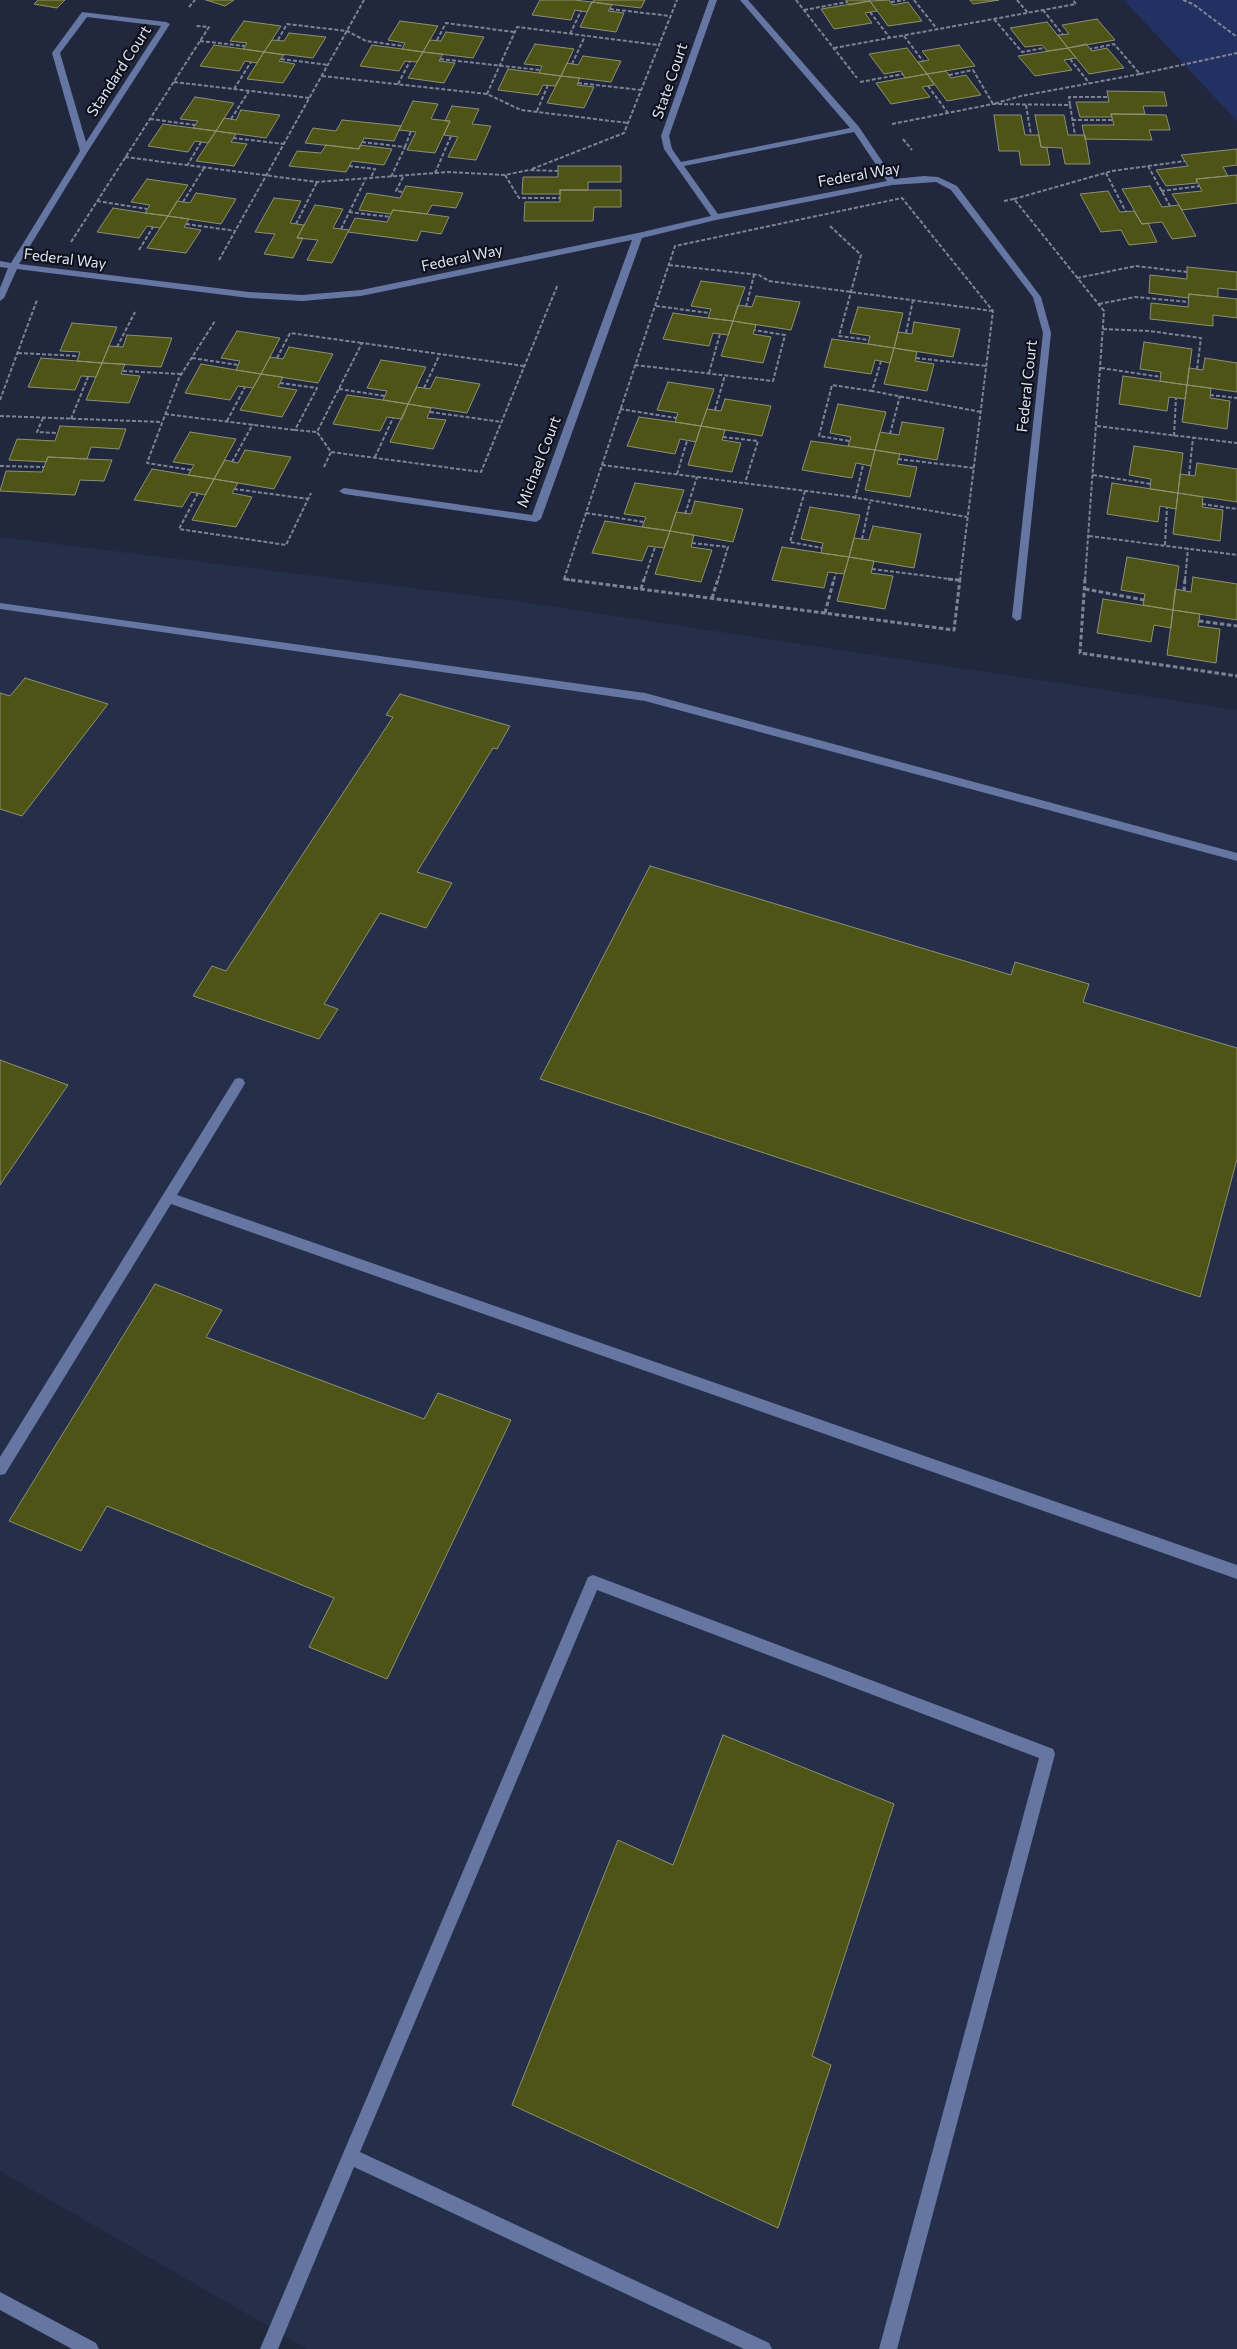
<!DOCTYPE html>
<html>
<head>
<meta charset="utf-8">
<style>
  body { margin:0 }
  canvas { display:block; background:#21283d }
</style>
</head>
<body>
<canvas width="1237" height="2349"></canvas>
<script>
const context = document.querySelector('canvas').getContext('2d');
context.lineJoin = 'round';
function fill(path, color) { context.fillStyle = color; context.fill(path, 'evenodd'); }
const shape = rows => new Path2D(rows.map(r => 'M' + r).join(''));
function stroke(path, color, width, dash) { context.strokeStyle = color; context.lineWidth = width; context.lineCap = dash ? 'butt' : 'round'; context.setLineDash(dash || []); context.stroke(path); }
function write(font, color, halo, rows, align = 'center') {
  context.font = font + ' Commissioner,sans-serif'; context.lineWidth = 4.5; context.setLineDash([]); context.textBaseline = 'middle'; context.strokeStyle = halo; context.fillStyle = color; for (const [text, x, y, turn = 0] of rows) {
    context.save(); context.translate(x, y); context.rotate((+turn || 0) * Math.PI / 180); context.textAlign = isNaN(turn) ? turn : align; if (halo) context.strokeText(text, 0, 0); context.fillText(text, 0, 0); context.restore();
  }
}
fill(shape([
  [0,537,522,602,1237,710,1237,2349,308,2349,0,2171]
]), '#262f4a');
fill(shape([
  [1124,0,1237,0,1237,121]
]), '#233162');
const building = shape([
  [38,0,65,0,57,8,34,4,38,0],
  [206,0,234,0,225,6,206,0],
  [540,0,574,0,592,2,587,12,575,10,571,20,532,15,540,0],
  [594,0,645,0,641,8,592,2,594,0],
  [846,0,869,0,870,1,849,5,846,0],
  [889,0,893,5,908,2,922,21,888,26,870,1,889,0],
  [970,0,999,0,973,4,970,0],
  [870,1,877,11,865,13,872,23,834,29,821,9,870,1],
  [592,2,612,5,608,11,624,13,616,32,580,27,592,2],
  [1097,19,1115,40,1068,48,1058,35,1069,34,1062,25,1097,19],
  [244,21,281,26,264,52,243,49,247,43,230,41,244,21],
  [400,21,438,26,423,52,402,49,405,43,388,40,400,21],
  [1047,22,1068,48,1047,51,1042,45,1025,47,1010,28,1047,22],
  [446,32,484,37,473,58,423,52,430,40,441,41,446,32],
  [289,33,326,37,313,58,264,52,272,40,284,41,289,33],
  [535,44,574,49,561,76,539,73,542,66,524,64,535,44],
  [1086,44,1092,51,1107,48,1124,68,1089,74,1068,48,1086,44],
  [214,45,243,49,264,52,257,63,245,61,239,71,200,66,214,45],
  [372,45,402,49,423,52,417,62,405,61,399,71,360,66,372,45],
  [959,45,975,66,927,74,918,62,929,60,922,51,959,45],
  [907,48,927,74,905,78,901,71,884,74,869,54,907,48],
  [1068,48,1076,58,1064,60,1072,70,1035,76,1018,56,1068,48],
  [264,52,284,55,279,61,295,64,283,83,247,79,264,52],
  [423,52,443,54,439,61,455,63,444,83,408,78,423,52],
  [583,56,621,61,611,82,561,76,567,63,578,65,583,56],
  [508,69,539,73,561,76,555,86,543,85,538,95,498,90,508,69],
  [946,71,951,78,966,75,981,95,947,101,927,74,946,71],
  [927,74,934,85,922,87,930,97,891,104,876,83,927,74],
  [561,76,580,78,577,85,594,87,584,108,547,103,561,76],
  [1107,91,1164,92,1167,106,1143,106,1145,114,1111,114,1112,117,1080,117,1076,102,1109,102,1107,91],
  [195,97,234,103,216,131,193,128,198,121,180,119,195,97],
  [413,101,438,104,431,119,450,121,435,153,407,150,416,132,399,130,413,101],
  [452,106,479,109,472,124,491,126,476,160,448,157,458,137,444,135,450,121,445,121,452,106],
  [241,110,280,115,266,138,216,131,224,118,236,120,241,110],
  [1111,114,1166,115,1170,130,1149,130,1152,140,1085,139,1082,125,1114,125,1111,114],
  [994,115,1021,115,1025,135,1039,135,1041,147,1047,148,1050,165,1021,165,1019,151,999,151,994,115],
  [1035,115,1064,115,1068,135,1085,135,1090,164,1065,164,1062,148,1041,147,1035,115],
  [342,120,401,126,394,141,364,138,359,149,305,143,313,128,336,131,342,120],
  [163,124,193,128,216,131,208,143,195,141,188,152,148,146,163,124],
  [216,131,236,134,231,142,247,144,234,166,196,161,216,131],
  [326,145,359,149,360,145,392,149,384,165,352,161,346,172,289,166,297,151,321,153,326,145],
  [1237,149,1237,165,1223,167,1228,176,1196,179,1197,183,1166,186,1156,170,1188,166,1181,155,1237,149],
  [558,166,621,166,621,182,588,182,588,190,560,190,560,194,522,194,523,177,558,177,558,166],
  [1237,175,1237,203,1182,210,1172,194,1202,191,1196,179,1237,175],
  [147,179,188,185,168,216,145,213,150,205,131,202,147,179],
  [406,186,463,193,456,208,432,205,427,214,393,210,391,214,359,210,367,193,400,198,406,186],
  [1150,186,1162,207,1179,205,1196,236,1172,239,1162,222,1142,224,1122,189,1150,186],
  [560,190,621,190,621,207,594,207,593,221,524,221,525,202,560,202,560,190],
  [1108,191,1120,212,1134,211,1142,224,1148,223,1157,242,1129,245,1121,230,1101,232,1080,194,1108,191],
  [196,193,236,199,221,224,168,216,177,201,190,203,196,193],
  [274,198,301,201,290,223,304,225,297,238,303,238,293,258,264,254,275,234,255,232,274,198],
  [315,205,343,209,333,228,349,230,332,263,307,260,318,240,297,238,315,205],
  [113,208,145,213,168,216,160,228,147,226,139,238,97,232,113,208],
  [393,210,427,214,449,217,441,234,421,231,417,241,348,232,355,218,387,222,393,210],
  [168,216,189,219,184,227,201,230,186,253,147,248,168,216],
  [1187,267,1237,272,1237,290,1218,288,1218,297,1189,294,1188,298,1149,293,1150,275,1187,279,1187,267],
  [701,281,745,287,733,321,708,318,711,309,691,306,701,281],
  [1189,294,1237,299,1237,318,1213,315,1213,326,1150,319,1151,303,1188,307,1189,294],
  [756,296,800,302,791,330,733,321,738,305,752,307,756,296],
  [858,307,903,313,894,348,868,344,870,336,850,333,858,307],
  [673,313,708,318,733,321,728,335,713,333,709,346,663,339,673,313],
  [733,321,756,325,753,334,771,337,763,363,721,356,733,321],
  [914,322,960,329,953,357,894,348,898,332,912,334,914,322],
  [72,323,117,327,102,363,77,361,80,352,60,351,72,323],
  [237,331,280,338,261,374,236,370,240,361,221,358,237,331],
  [127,335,172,338,161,367,102,363,109,346,123,347,127,335],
  [832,339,868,344,894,348,890,363,875,360,871,374,824,367,832,339],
  [1144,342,1192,349,1187,385,1160,381,1161,372,1140,369,1144,342],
  [289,347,333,354,318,383,261,374,270,357,283,359,289,347],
  [894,348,917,352,915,361,934,364,927,391,884,384,894,348],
  [41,358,77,361,102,363,96,377,81,376,75,390,28,387,41,358],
  [1205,358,1237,363,1237,392,1187,385,1189,368,1203,370,1205,358],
  [381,360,426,367,408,404,383,400,387,391,367,388,381,360],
  [102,363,125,364,121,374,140,376,129,403,86,400,102,363],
  [201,364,236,370,261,374,253,388,238,386,230,400,185,393,201,364],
  [261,374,283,377,278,387,297,390,282,417,240,410,261,374],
  [1123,376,1187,385,1185,399,1169,397,1167,411,1119,404,1123,376],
  [436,377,480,384,467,413,408,404,417,387,430,389,436,377],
  [668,382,714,389,701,426,675,422,678,413,657,410,668,382],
  [1187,385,1211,388,1210,398,1230,401,1227,429,1182,422,1187,385],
  [347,395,383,400,408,404,402,419,387,417,380,431,333,424,347,395],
  [725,399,771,406,762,436,701,426,707,409,721,411,725,399],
  [408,404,431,408,427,418,446,420,433,449,390,442,408,404],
  [838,404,886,412,875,450,848,446,851,437,830,433,838,404],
  [639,417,675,422,701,426,696,442,680,439,675,454,627,446,639,417],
  [902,422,944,428,937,460,875,450,880,432,899,435,902,422],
  [60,426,126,429,119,449,91,447,87,459,48,457,46,462,9,460,17,439,55,441,60,426],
  [701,426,725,430,722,440,741,443,732,472,688,465,701,426],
  [190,432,236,439,214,479,188,475,194,465,173,462,190,432],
  [811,441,875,450,871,466,856,463,852,478,802,470,811,441],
  [1134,446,1183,453,1178,493,1150,489,1151,479,1129,475,1134,446],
  [245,450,291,457,274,489,214,479,225,460,238,463,245,450],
  [875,450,900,454,897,464,917,467,910,497,865,490,875,450],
  [48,457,87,459,112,460,104,481,80,480,75,495,0,491,6,471,42,472,48,457],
  [1197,463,1237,469,1237,502,1178,493,1180,474,1195,476,1197,463],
  [152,469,188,475,214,479,205,495,191,492,182,507,134,500,152,469],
  [214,479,238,483,232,493,252,497,236,527,192,520,214,479],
  [635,483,684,490,670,531,642,527,646,517,624,514,635,483],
  [1112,483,1178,493,1176,509,1160,506,1158,522,1107,514,1112,483],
  [1178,493,1203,497,1202,507,1223,510,1220,541,1173,534,1178,493],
  [695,501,743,509,733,542,670,531,676,512,691,514,695,501],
  [810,507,860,515,849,557,821,553,823,543,801,539,810,507],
  [605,521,642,527,670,531,664,548,648,546,642,561,592,553,605,521],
  [873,526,921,534,914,568,849,557,854,538,869,540,873,526],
  [670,531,694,535,691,547,712,550,701,582,655,574,670,531],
  [782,547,849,557,844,574,828,572,824,588,772,580,782,547],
  [849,557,874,561,871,573,893,576,885,609,837,601,849,557],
  [1127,557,1179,566,1173,610,1143,605,1145,594,1121,590,1127,557],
  [1193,577,1237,584,1237,620,1173,610,1175,589,1191,592,1193,577],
  [1103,599,1173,610,1171,628,1154,625,1151,642,1097,633,1103,599],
  [1173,610,1200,614,1198,626,1220,629,1216,663,1167,655,1173,610],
  [25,678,108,704,22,816,0,809,0,693,10,696,25,678],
  [400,694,510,726,497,749,493,748,417,872,452,883,426,928,380,913,324,1004,338,1009,319,1039,193,996,212,966,226,971,393,717,386,715,400,694],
  [650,866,1011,975,1015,962,1089,984,1083,1002,1237,1048,1237,1159,1200,1297,540,1079,650,866],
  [0,1060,68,1085,0,1185,0,1060],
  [155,1284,222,1310,206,1337,424,1419,438,1393,511,1420,387,1679,309,1647,334,1598,107,1506,81,1551,9,1521,155,1284],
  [723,1735,894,1804,812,2056,831,2065,778,2228,512,2105,618,1840,673,1865,723,1735]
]);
fill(building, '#4e5316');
stroke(building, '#8c9073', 1);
stroke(shape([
  [796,0,857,78],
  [914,0,937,29],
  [1017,0,1028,13],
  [1183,0,1193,4,1237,37],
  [891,2,905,0],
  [189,7,195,0],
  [610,9,670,16],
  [804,10,847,2],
  [1043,10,1063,35],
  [870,12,890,38],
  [994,19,1022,52,1044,48],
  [570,34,581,11],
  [904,36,923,61],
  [278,40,287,24,347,31,366,41,403,46],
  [437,40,446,23,514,32],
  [200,41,245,46],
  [834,48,1076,4,1073,0],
  [281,59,328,65],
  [440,59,540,70],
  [1070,59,1090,84],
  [572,64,585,36],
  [1140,74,1237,53],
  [949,75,973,70,993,104,1021,96,1140,74,1114,44,1090,49],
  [322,76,487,94,521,110,628,123],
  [174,82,310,98],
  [860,82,903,74],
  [578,83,641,90],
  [398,84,410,61],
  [928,86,948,113],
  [234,89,251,62],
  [487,94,517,27,659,45],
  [1026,105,1031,135],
  [1070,105,1075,135],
  [537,111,548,85],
  [150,119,195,125],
  [231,119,249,91],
  [1072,120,1112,120],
  [892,124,993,104,1070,105,1069,97,1108,97],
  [233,138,284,144],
  [903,139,912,150],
  [362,142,405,147,391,177],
  [405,147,411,131],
  [125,157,317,182,448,172,505,175,529,170,558,171],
  [187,166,201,142],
  [349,166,375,169,370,179],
  [1148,166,1170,206],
  [532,169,624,133,677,0],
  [435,173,451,136],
  [1106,173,1126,212],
  [505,175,519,198,560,198],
  [403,177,396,191,403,192],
  [1161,191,1200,186],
  [1014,199,1112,171,1185,161],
  [97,201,147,209],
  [1004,201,1014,199,1104,311,1085,580],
  [183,202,204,168],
  [349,212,390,217],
  [186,224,236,231],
  [296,224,317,182],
  [830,226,861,255,839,336,869,340],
  [341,229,365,180],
  [71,242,209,27,196,26],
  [139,250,153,227],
  [219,260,364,0],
  [669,265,759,275,769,281,993,311],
  [1077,278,1136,266,1187,272],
  [1099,304,1135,297,1189,302],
  [656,306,709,313],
  [746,307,754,275],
  [1103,329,1149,331,1201,338,1197,369],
  [906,333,913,300],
  [117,347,135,312],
  [18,353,78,356],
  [192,358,238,365],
  [277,358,290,333,362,343],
  [916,358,987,366],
  [881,361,872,391,981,412],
  [635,365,773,381,785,335,754,330],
  [524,366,362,343,317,432,331,452,481,472,558,284],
  [1101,368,1161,377],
  [123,371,181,374],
  [709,373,720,334],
  [280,383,317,388,295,430,317,432],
  [424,388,440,354],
  [339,389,385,396],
  [1210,395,1237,398],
  [0,400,37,300],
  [620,409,676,418],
  [715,410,725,375],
  [430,412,502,422],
  [165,414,295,430],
  [0,416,162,422],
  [43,418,37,432,57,433],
  [71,419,88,377],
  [227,421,245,387],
  [1097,426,1237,443],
  [890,434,900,396],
  [1174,436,1176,398],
  [723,437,758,441,745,483],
  [849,441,819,436,832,385,872,391],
  [375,457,393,418],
  [898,459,974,468],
  [232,462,253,424],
  [602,465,846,496,967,517],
  [0,466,44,467],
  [324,467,331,452],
  [191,470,147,463,179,378,215,321],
  [677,474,687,441],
  [1093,475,1151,484],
  [1189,475,1193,438],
  [234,489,309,499],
  [805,491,790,542,822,548],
  [198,493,179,529,286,545,311,493],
  [855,499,863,465],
  [1202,504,1237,509],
  [586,513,644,522],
  [685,514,697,477],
  [1089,536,1237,555],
  [862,539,870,502],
  [692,543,728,547,718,580],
  [1165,545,1167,507],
  [872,569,958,580],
  [570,580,564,579,675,246,902,198,993,311,960,580],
  [644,580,655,547],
  [834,580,836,573],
  [1185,580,1188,548]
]), '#7d8395', 2, [4, 2]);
stroke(shape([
  [564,579,954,630,960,579],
  [948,579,959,580],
  [1085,579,1080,653,1237,676],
  [641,589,644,579],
  [1085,589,1144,600],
  [1184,591,1185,579],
  [712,598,718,579],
  [825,613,834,579],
  [1199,621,1237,626]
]), '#7d8395', 3, [4.5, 2.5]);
fill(shape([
  [709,0,717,0,669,136,672,149,681,162,850,128,740,0,748,0,859,127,894,179,924,176,938,177,957,186,1041,297,1051,333,1021,619,1017,621,1012,617,1043,333,1033,297,951,190,936,182,892,185,716,220,642,238,541,519,536,522,344,494,339,491,344,488,532,515,632,240,361,296,302,301,249,298,17,269,4,298,0,301,0,288,8,268,0,267,0,261,11,263,80,151,52,53,82,12,166,22,170,24,88,151,19,264,249,292,302,295,361,290,638,233,711,216,664,149,661,136,709,0],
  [87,17,161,26,86,142,60,53,87,17],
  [854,132,887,181,718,214,684,166,854,132],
  [0,603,645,693,1237,853,1237,861,645,701,0,609,0,603],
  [239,1078,243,1079,245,1083,243,1087,177,1195,1237,1565,1237,1579,171,1204,5,1474,0,1475,0,1457,235,1079,239,1078],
  [593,1575,1048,1747,1053,1749,1055,1754,897,2349,879,2349,1039,1758,597,1590,360,2152,769,2343,772,2349,744,2349,354,2167,278,2349,260,2349,588,1577,593,1575],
  [0,2292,96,2343,99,2349,72,2349,0,2310,0,2292]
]), '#6676a3');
write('15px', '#dee4f2', '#0e111b', [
  ["Standard Court",119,71,-57],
  ["State Court",670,81,-71],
  ["Federal Way",859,175,-10],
  ["Federal Way",462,258,-12],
  ["Federal Way",65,259,7],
  ["Federal Court",1027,386,-84],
  ["Michael Court",539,462,-69]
]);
</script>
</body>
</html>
